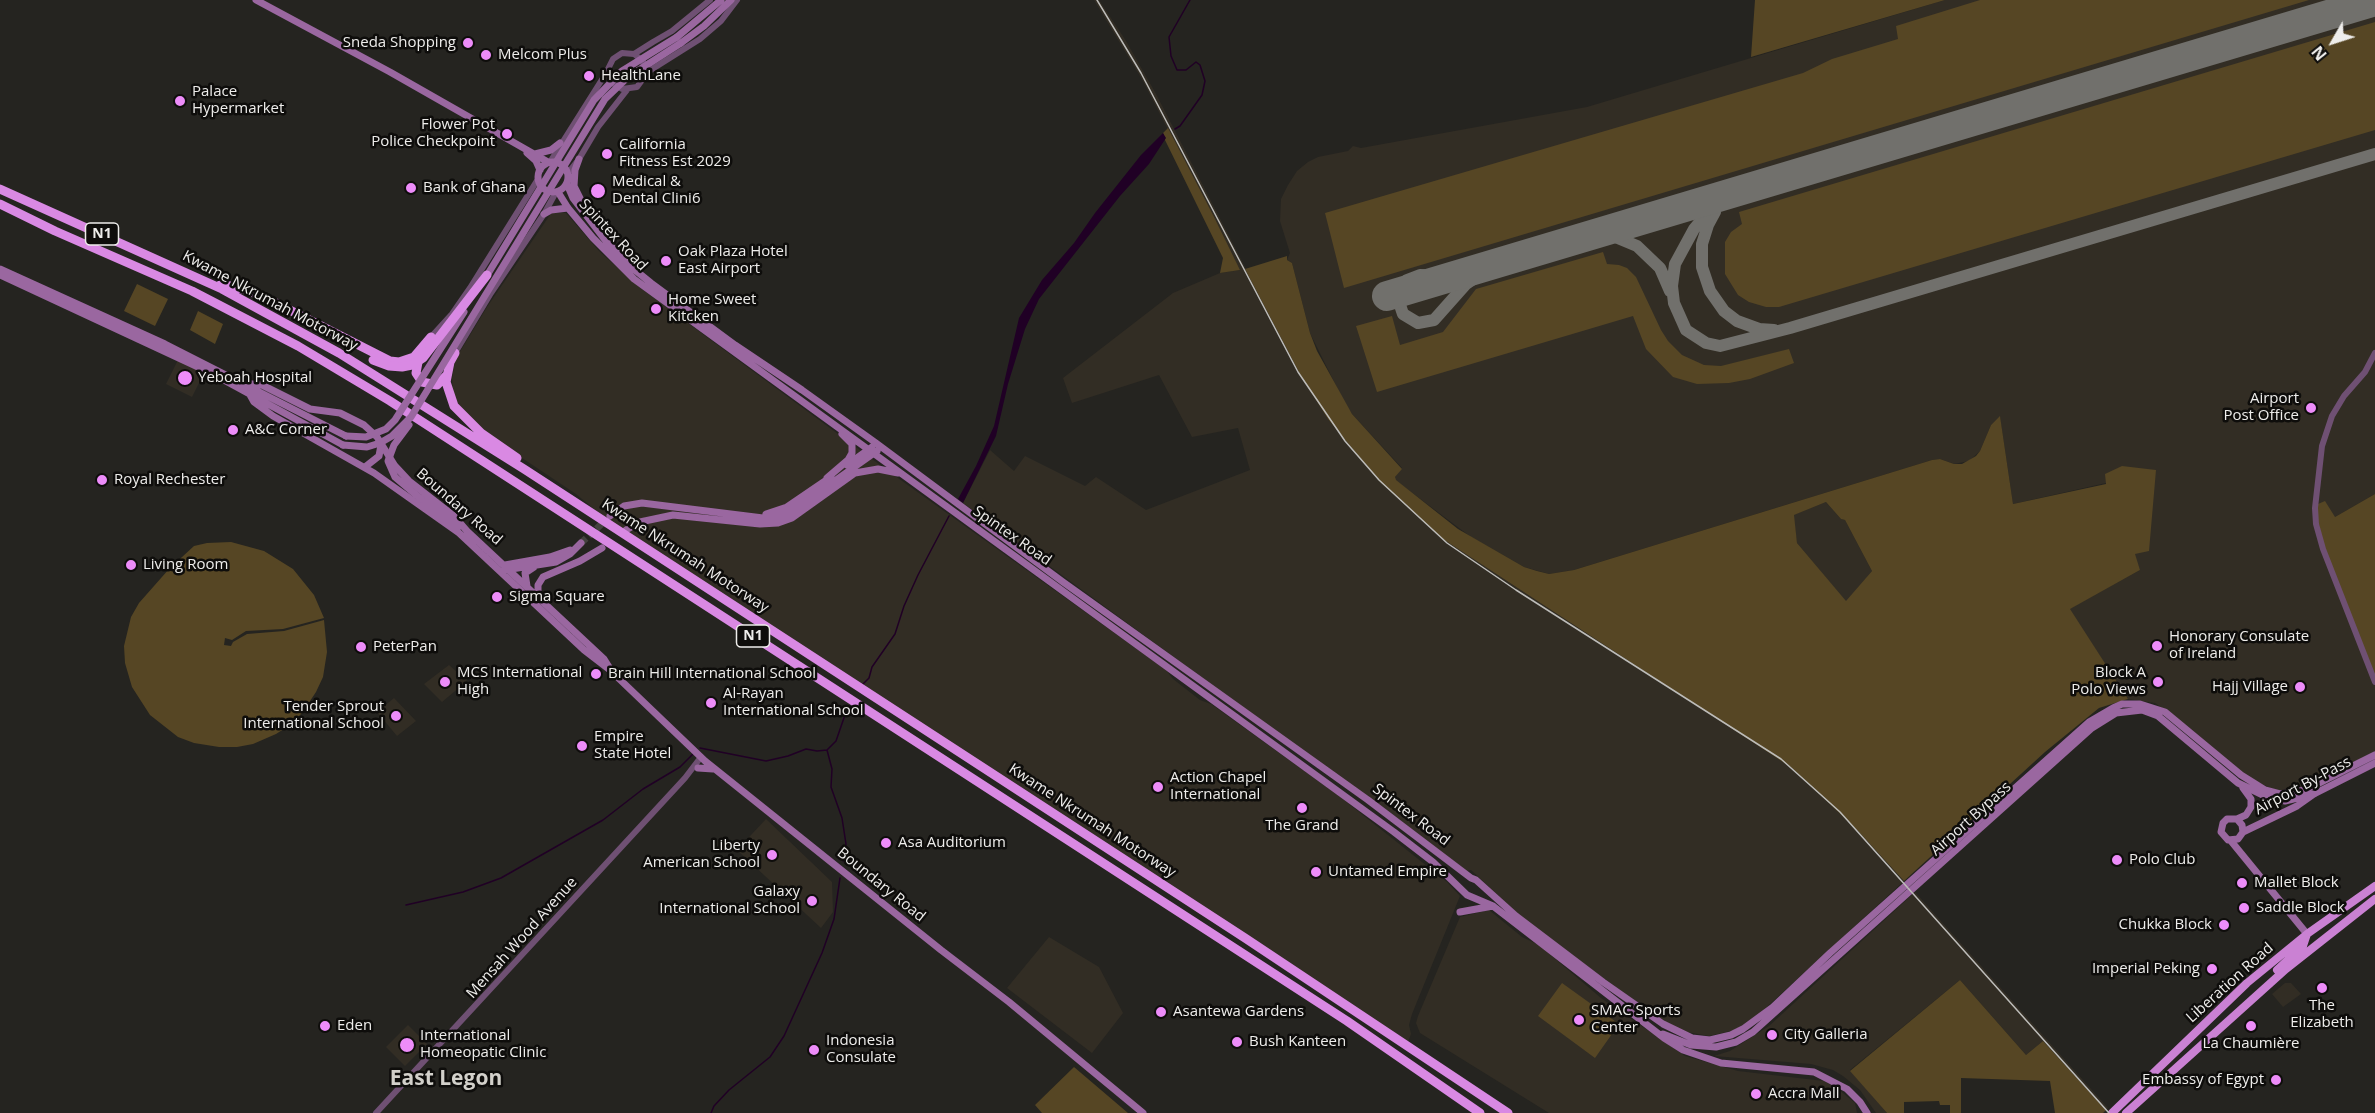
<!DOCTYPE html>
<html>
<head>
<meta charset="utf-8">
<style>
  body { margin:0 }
  #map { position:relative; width:2375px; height:1113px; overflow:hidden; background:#252420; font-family:"Open Sans",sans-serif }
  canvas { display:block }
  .north { position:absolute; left:2303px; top:12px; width:60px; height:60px; -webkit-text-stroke:4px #0e0d0b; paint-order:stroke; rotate:231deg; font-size:16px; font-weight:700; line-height:24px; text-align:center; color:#eeedeb }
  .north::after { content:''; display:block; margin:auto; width:21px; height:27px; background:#eeedeb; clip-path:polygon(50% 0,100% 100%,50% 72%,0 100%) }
</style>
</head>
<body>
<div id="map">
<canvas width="2375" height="1113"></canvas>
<div class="north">N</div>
</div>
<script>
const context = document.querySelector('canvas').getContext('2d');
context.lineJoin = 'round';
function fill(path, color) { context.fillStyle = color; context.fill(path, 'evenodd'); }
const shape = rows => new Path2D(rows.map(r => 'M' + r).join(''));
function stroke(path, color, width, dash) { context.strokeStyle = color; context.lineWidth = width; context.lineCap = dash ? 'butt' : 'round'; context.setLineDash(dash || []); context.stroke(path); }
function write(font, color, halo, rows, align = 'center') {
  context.font = font + ' "Open Sans",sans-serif'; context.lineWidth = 5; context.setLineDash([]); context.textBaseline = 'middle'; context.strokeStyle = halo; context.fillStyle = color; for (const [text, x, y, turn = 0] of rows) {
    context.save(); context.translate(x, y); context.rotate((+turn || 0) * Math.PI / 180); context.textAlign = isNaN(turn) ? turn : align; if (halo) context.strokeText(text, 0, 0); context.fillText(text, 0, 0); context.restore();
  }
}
fill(shape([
  [1094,0,1099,0,1126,41,1156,94,1301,376,1328,419,1380,482,1481,564,1792,768,1858,831,1904,881,1758,1015,1735,1030,1709,1036,1681,1031,1663,1021,1530,925,1471,870,1467,871,963,503,990,450,1014,471,1025,456,1085,486,1096,477,1146,510,1250,470,1238,428,1192,437,1159,375,1072,403,1063,378,1173,293,1220,273,1240,270,1143,81],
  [1945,0,2375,0,2375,494,2335,517,2375,682,2375,752,2297,790,2277,791,2249,778,2191,729,2155,703,2128,699,2069,609,2140,570,2106,483,2013,504,2000,417,1991,425,1980,451,1969,461,1954,464,1940,459,1932,460,1574,570,1549,574,1524,567,1471,537,1395,480,1395,477,1402,468,1352,414,1345,404,1310,333,1292,263,1287,260,1290,253,1280,221,1281,199,1288,185,1297,171,1308,162,1318,157,1348,151,1353,146,1361,148,1587,107],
  [552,212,566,213,599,251,639,287,891,473,1166,670,1173,679,1200,700,1211,704,1339,796,1447,882,1460,896,1412,1014,1409,1025,1411,1034,1408,1042,618,529,576,494,483,432,454,400,452,379,455,360,487,307],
  [178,360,204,373,192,397,166,384],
  [1826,502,1841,519,1845,520,1872,571,1846,602,1797,543,1793,515],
  [449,665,467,681,442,702,424,684],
  [394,698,416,721,397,736,377,712],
  [766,819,832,882,833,912,821,928,737,850],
  [1915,892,2108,1108,2106,1110,2043,1041,2026,1055,1960,980,1850,1070,1887,1113,1876,1113,1860,1090,1843,1076,1833,1070,1811,1064,1714,1056,1730,1051,1769,1026],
  [1489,910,1522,937,1539,945,1601,998,1685,1056,1738,1071,1824,1081,1838,1089,1855,1103,1857,1113,1549,1113,1420,1033,1416,1023,1418,1016,1460,917],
  [1049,937,1099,967,1123,1013,1092,1053,1007,988],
  [2285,983,2291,983,2301,994,2283,1007,2272,994],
  [408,1025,427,1044,405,1066,386,1047]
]), '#322d24');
fill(shape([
  [1755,0,1945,0,1751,57],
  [1980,0,2309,0,1344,288,1325,213,1803,73,1832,59,1898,39,1896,26],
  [2375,22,2375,130,1779,307,1766,307,1749,302,1738,295,1725,274,1725,242,1731,232,1742,224,1739,212],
  [1168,128,1213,215,1240,270,1220,273,1223,258,1165,140,1163,133],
  [1603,252,1607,264,1619,265,1627,268,1636,277,1661,330,1668,341,1682,355,1704,365,1721,366,1789,349,1794,363,1750,379,1729,383,1697,384,1673,377,1646,349,1633,316,1377,392,1356,326,1392,316,1400,345,1443,332,1476,289],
  [1287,256,1287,260,1292,263,1310,333,1317,351,1352,414,1402,469,1395,477,1396,480,1458,529,1524,567,1537,571,1549,574,1574,570,1932,460,1940,459,1954,464,1962,464,1976,456,1980,451,1991,425,2000,416,2013,504,2106,484,2105,474,2122,466,2156,470,2149,551,2135,554,2140,570,2070,609,2128,699,2099,708,2045,752,1904,881,1858,831,1792,768,1443,539,1380,482,1328,419,1301,376,1245,269],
  [1826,502,1841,519,1845,520,1872,571,1846,601,1797,543,1794,515],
  [137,284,168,299,155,326,124,311],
  [198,311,223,324,215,344,190,330],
  [2375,494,2375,682,2325,552,2318,520,2318,504,2325,501,2335,517],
  [231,542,264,551,293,569,314,595,324,618,283,629,246,631,232,640,225,638,224,645,231,646,233,642,247,634,284,631,324,620,327,652,323,677,316,692,302,713,290,725,276,734,253,744,237,747,219,747,194,743,178,737,150,715,132,687,125,663,124,646,131,617,139,603,169,569,194,546,207,543],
  [1960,980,2026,1055,2043,1041,2106,1110,2103,1113,2055,1113,2050,1081,1961,1078,1961,1113,1950,1113,1950,1105,1940,1105,1939,1101,1904,1102,1904,1113,1887,1113,1850,1071],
  [1562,983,1619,1024,1595,1058,1538,1016],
  [1074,1067,1128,1113,1042,1113,1035,1105]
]), '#564624');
fill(shape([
  [1163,133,1166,138,1149,164,1120,196,1039,299,1025,329,1008,384,996,436,963,503,958,499,976,466,994,426,1019,318,1042,280,1074,243,1095,213,1141,155]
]), '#200025');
stroke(shape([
  [1175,129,1180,126,1202,95,1205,81,1200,65,1196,62,1186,70,1177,70,1171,56,1169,37,1190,0],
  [863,684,869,678,872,667,895,634,904,606,918,575,949,516],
  [700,748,766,761,788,756,806,749,817,751,827,750],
  [843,861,846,844,842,818,831,787,832,769,827,750,836,741,846,712],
  [406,905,463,892,501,878,603,820,643,789,680,767,693,754],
  [711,1113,714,1106,729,1090,770,1057,784,1036,822,953,834,919,840,878]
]), '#200025', 1.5);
stroke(shape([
  [1734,196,1709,211,1694,229,1675,264,1672,286,1674,303,1686,330,1706,343,1720,346,1790,328,2375,154],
  [1728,200,1751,187],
  [1715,212,1708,225,1702,244,1702,267,1710,291,1724,311,1737,321,1759,329,1774,330],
  [1583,238,1613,236,1637,246,1660,268,1670,291],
  [1453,276,1420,275,1407,280,1400,287,1397,296,1403,314,1418,323,1434,320,1466,284,1495,264]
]), '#71706c', 12);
stroke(shape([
  [1387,296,2375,1]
]), '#71706c', 30);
stroke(shape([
  [581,543,606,520]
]), '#43423e', 7, [7, 3.5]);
stroke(shape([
  [634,54,643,61,645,76,637,87,622,89,615,85,610,78,608,69,613,59,622,53,634,54,653,42,672,31,710,0],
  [646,73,700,39,721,21,737,0],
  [550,162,608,70],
  [568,173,579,159,598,127,627,90],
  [431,337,452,314,470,288,538,179],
  [455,353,491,293,544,214,556,192],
  [2375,353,2365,372,2344,396,2332,416,2322,446,2315,508,2316,524,2323,549,2375,682],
  [376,1113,685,778,701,757]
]), '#6f5073', 6);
stroke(shape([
  [256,0,390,72,548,162],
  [677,37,721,0],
  [681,43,704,26,731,0],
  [527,153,536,161,540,170],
  [535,154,551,150,560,143],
  [579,159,575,170,574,186,586,210],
  '538 177a15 15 0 1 1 30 0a15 15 0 1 1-30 0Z',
  [567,184,573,198,606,241,630,266,651,283,735,345,802,390,876,443,1063,582,1368,800,1471,878,1476,880,1516,916,1603,982,1663,1024,1692,1038,1710,1040,1731,1035,1743,1029,1773,1007,1830,953,2089,722,2113,708,2122,704,2140,704,2165,712,2241,775,2265,790,2280,794,2305,790,2375,755],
  [558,192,568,208,593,238,634,279,1394,832,1433,862,1467,895,1493,906,1664,1038,1683,1050,1721,1063,1814,1072,1847,1089,1860,1102,1867,1113],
  [544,214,551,210,568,208],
  [0,269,165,344,346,436],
  [0,275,211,373,343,445],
  [243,383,262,385,310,409,340,413,364,425,377,437,395,466,409,481,454,516,467,531,604,659,609,667],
  [249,393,254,402,273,416,374,473,459,533,584,650,610,670,705,761,941,950,1009,1002,1143,1113],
  [847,465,872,447],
  [365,467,379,456,381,445],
  [827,478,848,460,852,453,852,444,842,434],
  [421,499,460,526],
  [766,514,787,507,831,477],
  [610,516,624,506,642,503,763,518,781,516,795,509,877,451],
  [626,530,640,522,673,515,760,524,778,523,792,518,855,473,878,469,898,473],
  [505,565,550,557,570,550],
  [505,570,556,562,570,554,581,543],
  [527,586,525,573,534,567],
  [538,597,538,585,543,577,580,561,602,548],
  [698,768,713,769],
  [2237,819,2242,825,2243,832,2238,839,2228,840,2221,832,2223,823,2227,819,2237,819,2246,815,2251,807,2251,799,2243,788],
  [2243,832,2297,806,2314,794,2375,763],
  [2231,841,2307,934],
  [1460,912,1493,906],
  [1663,1034,1691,1045,1716,1047,1736,1042,1753,1032,2092,728,2116,713,2142,710,2158,716,2238,783,2269,798,2285,801,2314,794]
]), '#9a67a0', 7);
stroke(shape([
  [2277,970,2303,946,2307,934],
  [2112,1113,2247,983,2307,934,2375,886],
  [2126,1113,2286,969,2375,899]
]), '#ca81d3', 8);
stroke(shape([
  [0,189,222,289,339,353,524,469,1245,938,1508,1113],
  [0,204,55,231,192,291,298,346,390,401,1347,1021,1480,1113],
  [221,284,247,290,270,300,390,361,399,362,414,357,431,337],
  [455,353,450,362,446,382,454,406,481,433,517,458],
  [419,357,416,373,422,382,437,385,447,375]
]), '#d989e3', 9);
stroke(shape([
  [1097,0,1141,73,1298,372,1345,441,1379,480,1447,543,1516,590,1781,759,1840,812,2109,1113]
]), '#bdbcb9', 1.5);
stroke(shape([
  [486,277,594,100,622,71,677,37],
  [409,425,394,445,388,461,395,477,421,499],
  [346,436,366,437,386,429,395,420,464,312],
  [343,445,367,447,380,443,392,436,411,417,605,99,628,77,681,43]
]), '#9a67a0', 7);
stroke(shape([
  [373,360,389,366,402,367,412,365,423,358,487,275]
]), '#d989e3', 9);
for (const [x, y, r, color] of [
  [468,43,6,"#ed8cf9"],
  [486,55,6,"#ed8cf9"],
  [589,76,6,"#ed8cf9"],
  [180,101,6,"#ed8cf9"],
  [507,134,6,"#ed8cf9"],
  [607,154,6,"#ed8cf9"],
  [411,188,6,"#ed8cf9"],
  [598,191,8,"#ed8cf9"],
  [666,261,6,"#ed8cf9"],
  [656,309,6,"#ed8cf9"],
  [185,378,8,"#ed8cf9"],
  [2311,408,6,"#ed8cf9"],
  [233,430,6,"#ed8cf9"],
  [102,480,6,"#ed8cf9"],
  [131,565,6,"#ed8cf9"],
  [497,597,6,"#ed8cf9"],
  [2157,646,6,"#ed8cf9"],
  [361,647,6,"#ed8cf9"],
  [596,674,6,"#ed8cf9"],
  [445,682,6,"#ed8cf9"],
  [2158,682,6,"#ed8cf9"],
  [2300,687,6,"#ed8cf9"],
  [711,703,6,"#ed8cf9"],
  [396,716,6,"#ed8cf9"],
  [582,746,6,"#ed8cf9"],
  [1158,787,6,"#ed8cf9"],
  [1302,808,6,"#ed8cf9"],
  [886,843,6,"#ed8cf9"],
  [772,855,6,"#ed8cf9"],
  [2117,860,6,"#ed8cf9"],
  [1316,872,6,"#ed8cf9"],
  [2242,883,6,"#ed8cf9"],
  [812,901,6,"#ed8cf9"],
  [2244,908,6,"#ed8cf9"],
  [2224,925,6,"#ed8cf9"],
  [2212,969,6,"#ed8cf9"],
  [2322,988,6,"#ed8cf9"],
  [1161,1012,6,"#ed8cf9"],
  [1579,1020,6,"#ed8cf9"],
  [325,1026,6,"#ed8cf9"],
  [2251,1026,6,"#ed8cf9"],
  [1772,1035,6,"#ed8cf9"],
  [1237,1042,6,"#ed8cf9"],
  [407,1045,8,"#ed8cf9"],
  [814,1050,6,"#ed8cf9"],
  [2276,1080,6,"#ed8cf9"],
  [1756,1094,6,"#ed8cf9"]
]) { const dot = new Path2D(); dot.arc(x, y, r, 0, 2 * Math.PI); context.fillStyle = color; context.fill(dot); stroke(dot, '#0e0d0b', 2); }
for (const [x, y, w] of [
  [102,234,33],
  [753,636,33]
]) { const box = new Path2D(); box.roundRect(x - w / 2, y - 11, w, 22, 4.5); context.fillStyle = '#0e0d0b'; context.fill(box); stroke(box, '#eeedeb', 1.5); }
write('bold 14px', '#eeedeb', null, [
  ["N1",102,234],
  ["N1",753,636]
]);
write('15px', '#eeedeb', '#0e0d0b', [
  ["Sneda Shopping",456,43,"right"],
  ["Melcom Plus",498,55],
  ["HealthLane",601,76],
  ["Palace",192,92],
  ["Hypermarket",192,109],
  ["Flower Pot",495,125,"right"],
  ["Police Checkpoint",495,142,"right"],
  ["California",619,145],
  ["Fitness Est 2029",619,162],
  ["Medical &",612,182],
  ["Dental Clini6",612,199],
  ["Bank of Ghana",423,188],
  ["Oak Plaza Hotel",678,252],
  ["East Airport",678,269],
  ["Home Sweet",668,300],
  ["Kitcken",668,317],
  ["Yeboah Hospital",198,378],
  ["Airport",2299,399,"right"],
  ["Post Office",2299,416,"right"],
  ["A&C Corner",245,430],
  ["Royal Rechester",114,480],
  ["Living Room",143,565],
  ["Sigma Square",509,597],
  ["Honorary Consulate",2169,637],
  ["of Ireland",2169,654],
  ["PeterPan",373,647],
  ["MCS International",457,673],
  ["High",457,690],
  ["Block A",2146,673,"right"],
  ["Polo Views",2146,690,"right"],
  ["Brain Hill International School",608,674],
  ["Hajj Village",2288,687,"right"],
  ["Al-Rayan",723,694],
  ["International School",723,711],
  ["Tender Sprout",384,707,"right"],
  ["International School",384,724,"right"],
  ["Empire",594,737],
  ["State Hotel",594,754],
  ["Action Chapel",1170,778],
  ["International",1170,795],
  ["The Grand",1302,826,"center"],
  ["Asa Auditorium",898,843],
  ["Liberty",760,846,"right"],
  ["American School",760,863,"right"],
  ["Polo Club",2129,860],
  ["Untamed Empire",1328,872],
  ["Mallet Block",2254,883],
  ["Galaxy",800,892,"right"],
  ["International School",800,909,"right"],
  ["Saddle Block",2256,908],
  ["Chukka Block",2212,925,"right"],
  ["Imperial Peking",2200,969,"right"],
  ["The",2322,1006,"center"],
  ["Elizabeth",2322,1023,"center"],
  ["SMAC Sports",1591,1011],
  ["Center",1591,1028],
  ["Asantewa Gardens",1173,1012],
  ["Eden",337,1026],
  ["City Galleria",1784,1035],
  ["International",420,1036],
  ["Homeopatic Clinic",420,1053],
  ["Indonesia",826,1041],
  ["Consulate",826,1058],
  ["Bush Kanteen",1249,1042],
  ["La Chaumière",2251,1044,"center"],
  ["Embassy of Egypt",2264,1080,"right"],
  ["Accra Mall",1768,1094]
], 'left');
write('15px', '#eeedeb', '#0e0d0b', [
  ["Spintex Road",613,235,47],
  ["Kwame Nkrumah Motorway",270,301,28],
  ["Boundary Road",459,507,41],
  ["Spintex Road",1012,536,35],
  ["Kwame Nkrumah Motorway",685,556,33],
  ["Airport By-Pass",2303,786,-28],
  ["Spintex Road",1411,815,37],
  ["Airport Bypass",1971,819,-42],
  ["Kwame Nkrumah Motorway",1092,821,33],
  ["Boundary Road",881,885,39],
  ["Mensah Wood Avenue",522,938,-48],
  ["Liberation Road",2230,983,-42]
]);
write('bold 21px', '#d2d0ca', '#0e0d0b', [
  ["East Legon",446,1079]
]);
</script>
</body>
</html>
